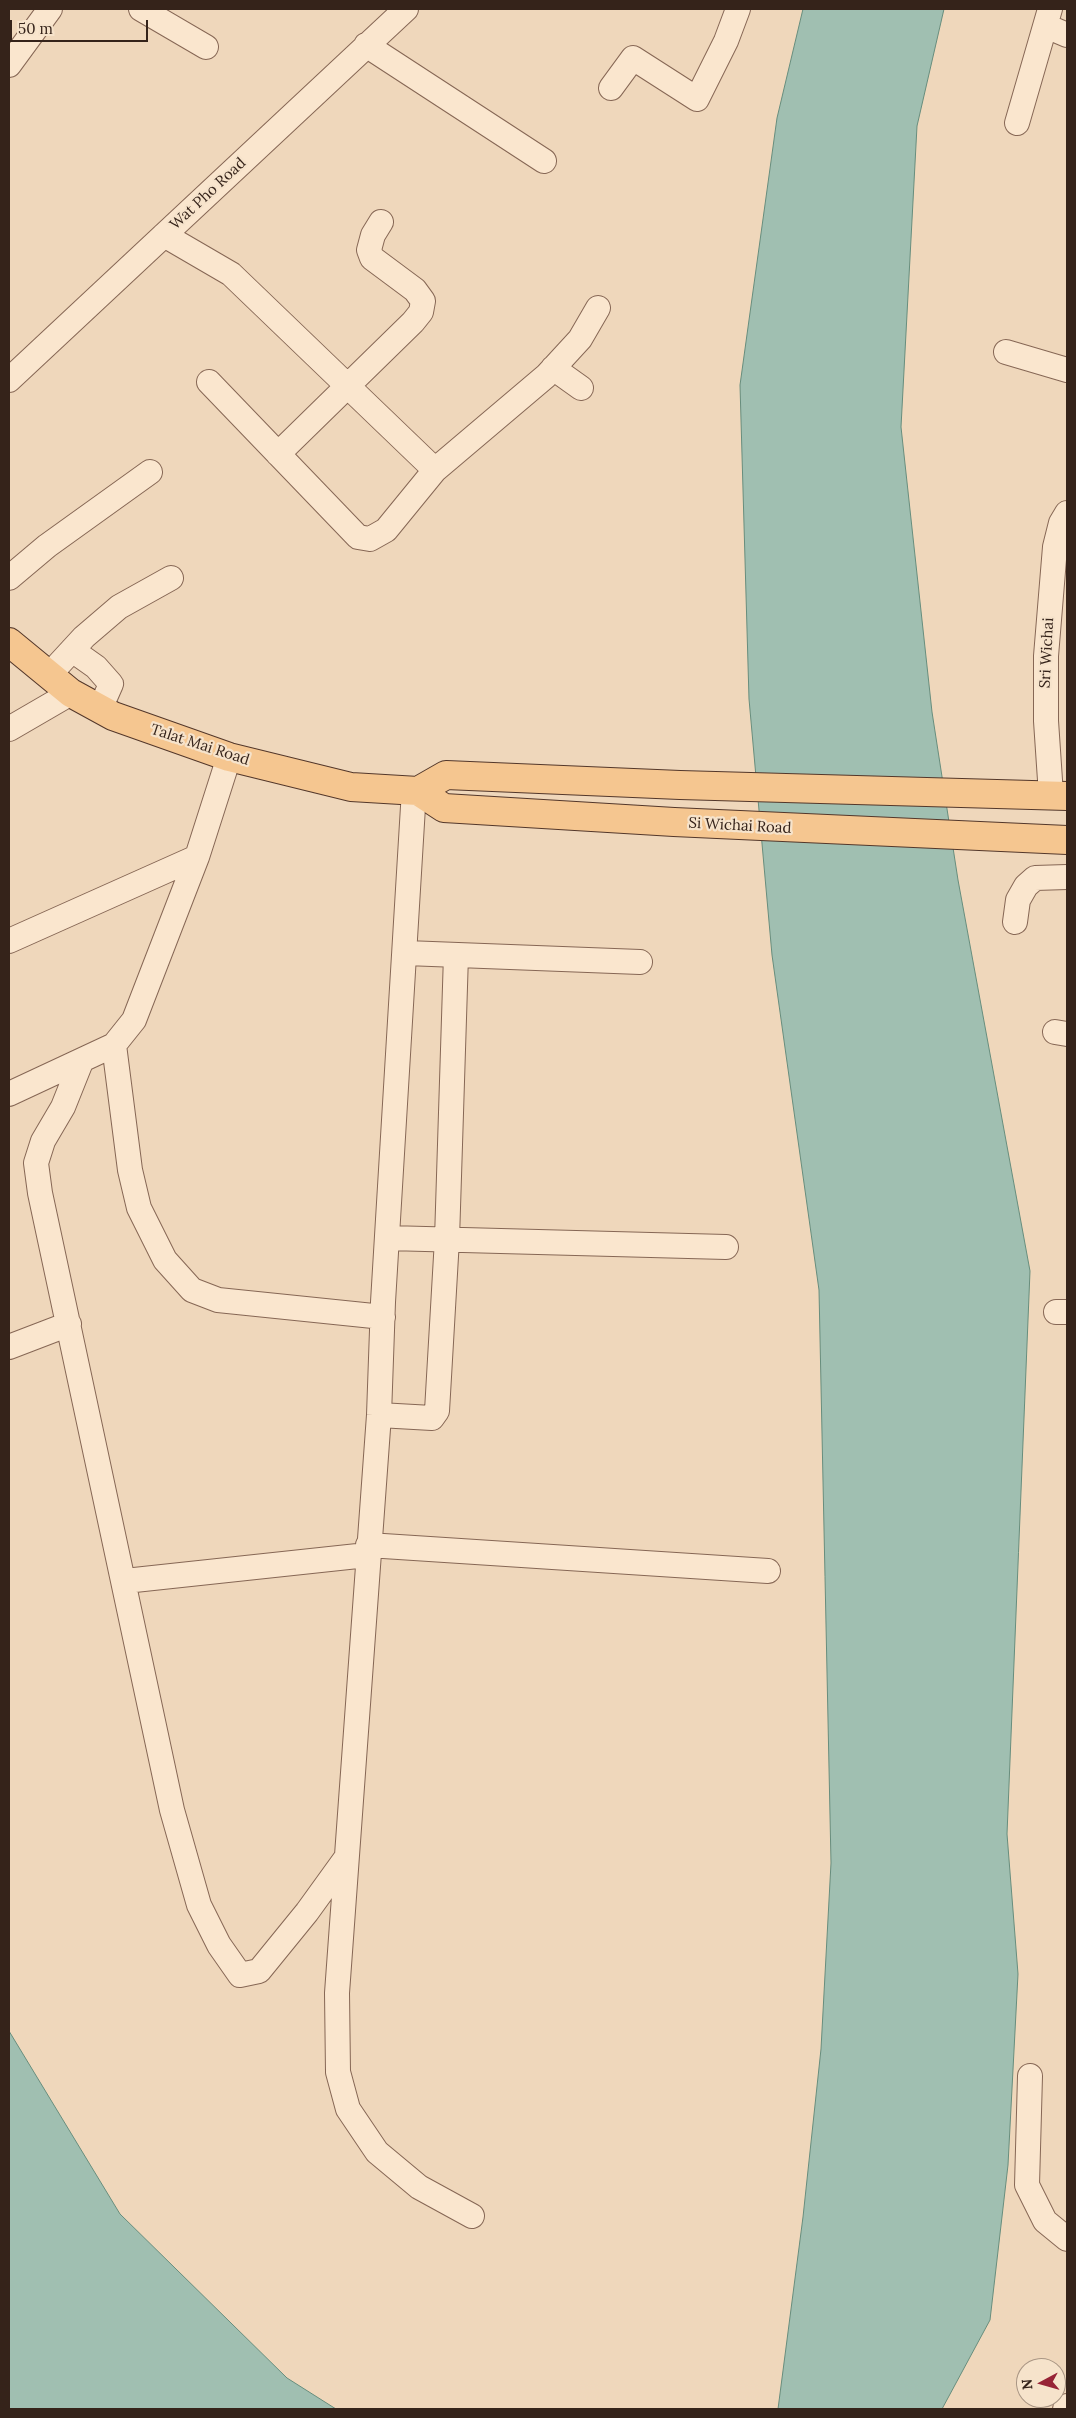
<!DOCTYPE html>
<html>
<head>
<meta charset="utf-8">
<style>
  body { margin:0 }
  #map { position:relative; width:1076px; height:2418px; overflow:hidden; background:#efd7bb; font-family:Lora,serif }
  canvas { display:block }
  .frame { position:absolute; inset:0; border:10px solid #35231a; pointer-events:none }
  .north { position:absolute; left:1016px; top:2358px; width:50px; height:50px; box-sizing:border-box; background:#f6e3cb; border:1px solid #a99684; border-radius:50%; rotate:264deg; font-size:14px; font-weight:700; line-height:20px; text-align:center; color:#35231a }
  .north::after { content:''; display:block; margin:auto; width:18px; height:22px; background:#972336; clip-path:polygon(50% 0,100% 100%,50% 72%,0 100%) }
  .scale { position:absolute; left:10px; top:20px; width:138px; height:22px; box-sizing:border-box; border:2px solid #35231a; border-top:0; padding-left:6px; font-size:15px; line-height:18px; white-space:nowrap; color:#35231a; -webkit-text-stroke:4px #f6e3cb; paint-order:stroke }
</style>
</head>
<body>
<div id="map">
<canvas width="1076" height="2418"></canvas>
<div class="frame"></div>
<div class="north">N</div>
<div class="scale">50 m</div>
</div>
<script>
const context = document.querySelector('canvas').getContext('2d');
context.lineJoin = 'round';
function fill(path, color) { context.fillStyle = color; context.fill(path, 'evenodd'); }
const shape = rows => new Path2D(rows.map(r => 'M' + r).join(''));
function stroke(path, color, width, dash) { context.strokeStyle = color; context.lineWidth = width; context.lineCap = dash ? 'butt' : 'round'; context.setLineDash(dash || []); context.stroke(path); }
function write(font, color, halo, rows, align = 'center') {
  context.font = font + ' Lora,serif'; context.lineWidth = 4.5; context.setLineDash([]); context.textBaseline = 'middle'; context.strokeStyle = halo; context.fillStyle = color; for (const [text, x, y, turn = 0] of rows) {
    context.save(); context.translate(x, y); context.rotate((+turn || 0) * Math.PI / 180); context.textAlign = isNaN(turn) ? turn : align; if (halo) context.strokeText(text, 0, 0); context.fillText(text, 0, 0); context.restore();
  }
}
const water = shape([
  [803,9,944,9,917,126,901,427,932,712,958,880,1030,1271,1007,1834,1018,1974,1008,2165,990,2320,942,2409,778,2409,803,2217,821,2049,831,1863,819,1290,772,955,749,699,740,385,777,118,803,9],
  [9,2031,120,2214,287,2378,336,2409,9,2409,9,2031]
]);
fill(water, '#a0bfb1');
stroke(water, '#678d7d', 1);
const minor = shape([
  [141,9,206,47],
  [1046,26,1067,35],
  [366,45,544,161],
  [9,65,50,9],
  [611,88,633,58,697,99,726,41,738,9],
  [1017,123,1050,9],
  [164,235,231,274,435,470],
  [1006,352,1067,370],
  [553,368,581,388],
  [9,380,406,9],
  [209,382,358,537,370,539,386,530,435,470,546,376,580,339,598,308],
  [278,454,413,322,421,312,423,301,415,290,372,258,369,250,373,235,381,222],
  [9,578,47,546,150,472],
  [72,650,96,667,111,684,100,709],
  [49,675,84,637,119,607,171,578],
  [9,729,71,693],
  [414,790,383,1302,379,1415,337,1993,338,2072,348,2109,377,2152,419,2187,472,2216],
  [1051,795,1046,721,1046,656,1055,547,1061,523,1067,513],
  [1015,922,1018,900,1026,886,1035,878,1067,877],
  [9,941,197,857],
  [406,953,640,962],
  [1055,1032,1067,1034],
  [114,1045,130,1170,139,1208,165,1260,192,1290,218,1300,383,1317],
  [81,1062,63,1107,43,1141,36,1163,40,1193,172,1810,199,1905,219,1945,240,1975,259,1971,307,1912,346,1858],
  [9,1094,114,1045,134,1020,197,857,229,757],
  [388,1238,726,1247],
  [1056,1312,1067,1312],
  [9,1347,69,1324],
  [379,1415,432,1418,437,1411,447,1239,456,955],
  [368,1545,768,1571],
  [125,1581,367,1555],
  [1030,2076,1027,2185,1045,2221,1067,2239],
  [1065,2409,1067,2406]
]);
const major = shape([
  [9,642,71,693,113,716,229,757,351,787,418,791,444,808,674,822,1067,840],
  [418,791,446,775,680,785,1067,796]
]);
stroke(minor, '#866755', 26);
stroke(major, '#53372a', 30);
stroke(minor, '#fae6ce', 24);
stroke(major, '#f5c690', 28);
write('15px', '#35231a', '#f6e3cb', [
  ["Wat Pho Road",208,194,-43],
  ["Sri Wichai",1047,653,-87],
  ["Talat Mai Road",200,745,18],
  ["Si Wichai Road",740,826,3]
]);
</script>
</body>
</html>
